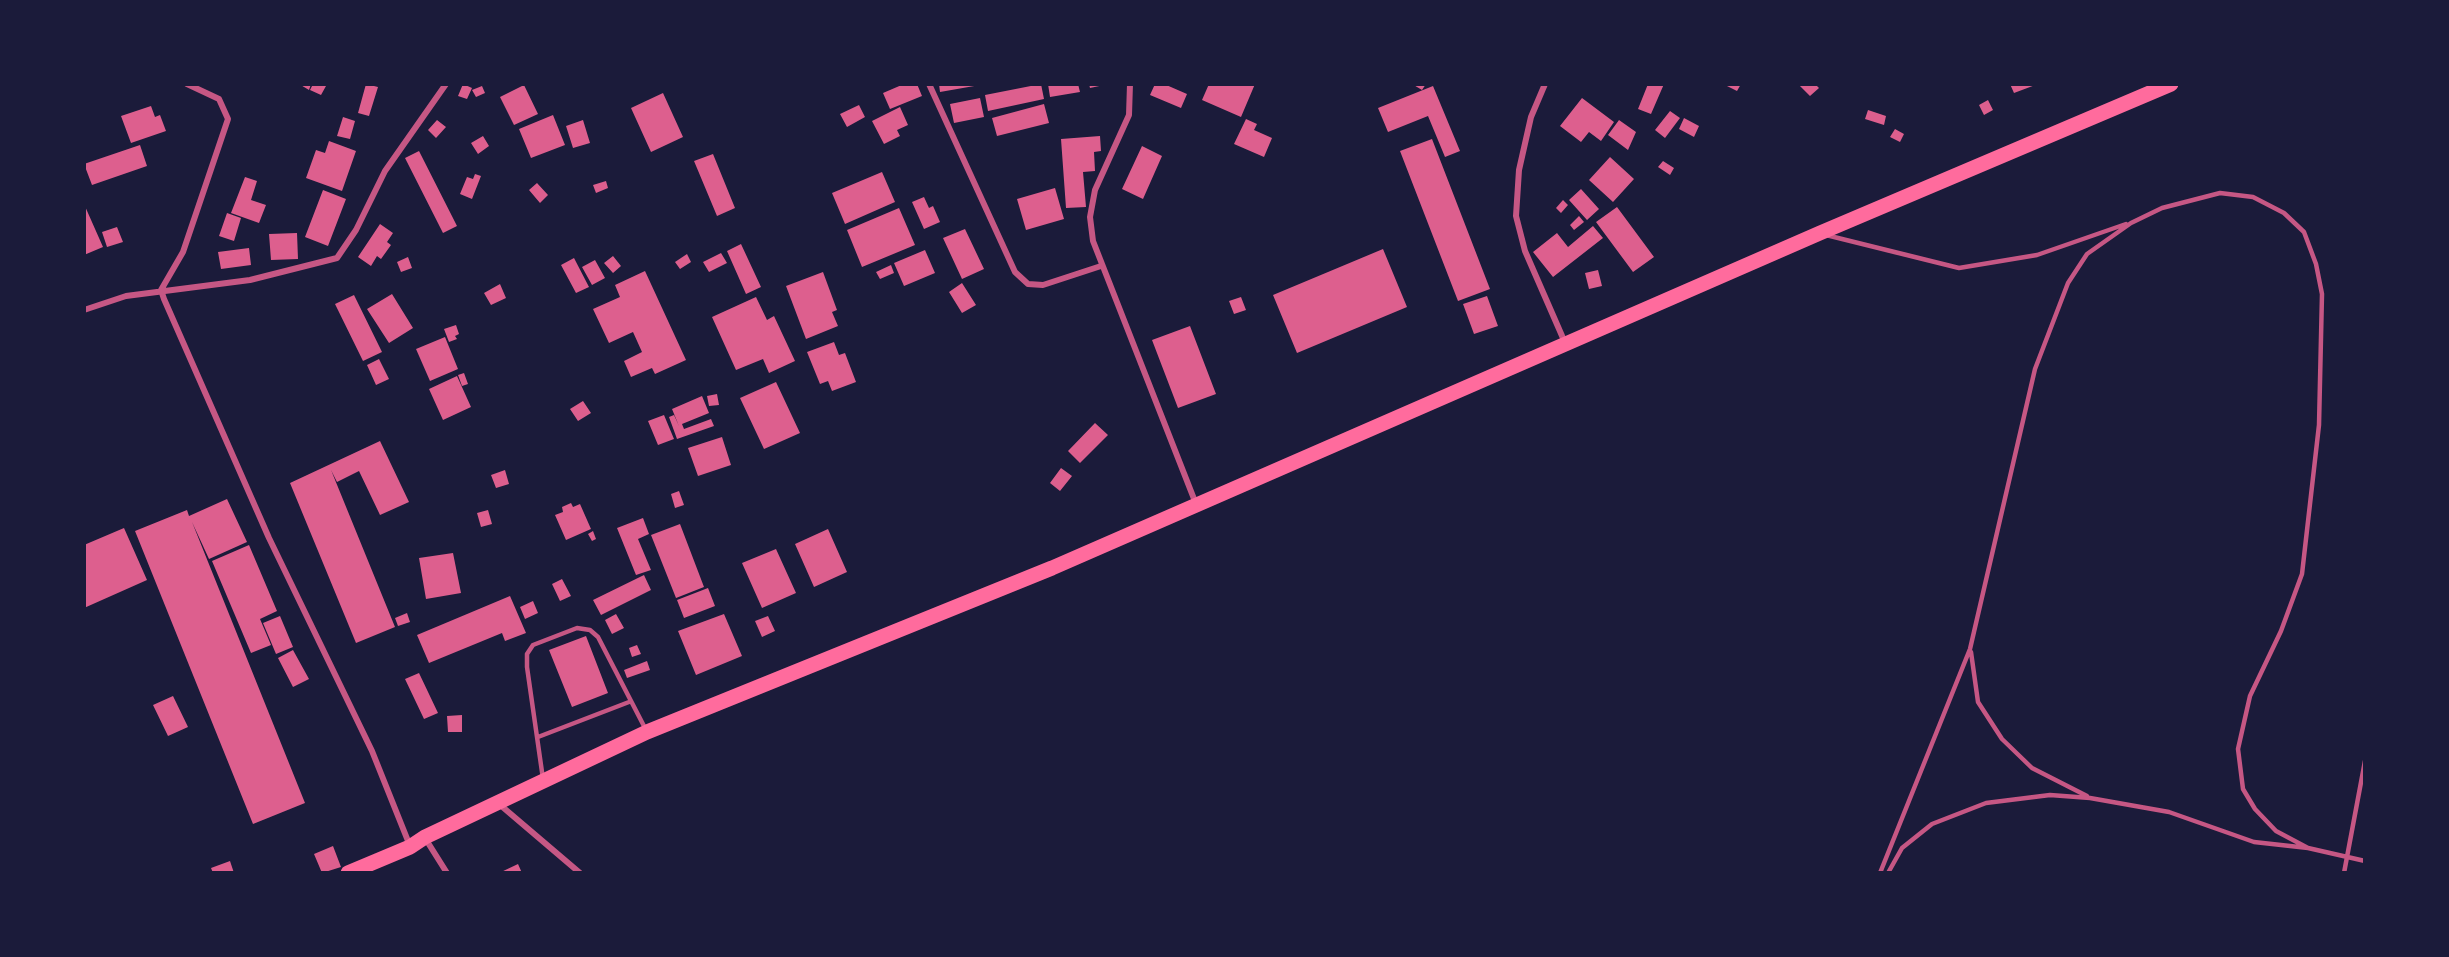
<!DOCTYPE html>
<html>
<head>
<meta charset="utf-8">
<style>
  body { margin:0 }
  #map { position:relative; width:2449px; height:957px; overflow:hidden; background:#1b1b3a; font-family:Helvetica,sans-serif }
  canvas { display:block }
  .frame { position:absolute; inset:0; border:86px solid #1b1b3a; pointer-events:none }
</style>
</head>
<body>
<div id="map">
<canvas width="2449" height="957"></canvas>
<div class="frame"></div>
</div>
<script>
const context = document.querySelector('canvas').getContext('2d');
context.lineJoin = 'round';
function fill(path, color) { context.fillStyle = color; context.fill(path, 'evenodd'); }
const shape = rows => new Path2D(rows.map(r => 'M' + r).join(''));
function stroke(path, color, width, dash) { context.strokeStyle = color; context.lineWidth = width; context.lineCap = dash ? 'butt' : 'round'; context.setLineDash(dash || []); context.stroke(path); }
fill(shape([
  [299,84,311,84,309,90],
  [313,84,326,86,321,95,310,90],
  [366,84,378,87,369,116,358,113],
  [463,84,472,88,467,99,458,96],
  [904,84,917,84,922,96,890,109,883,93],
  [939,84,980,84,980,85,940,92],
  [1041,84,1044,99,988,111,985,95],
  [1048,84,1078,84,1080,92,1050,97],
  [1089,84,1104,84,1104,85,1090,88],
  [1155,84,1164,84,1187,94,1181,108,1150,95],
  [1209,84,1255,84,1241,117,1202,100],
  [1412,84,1426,84,1422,90],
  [1648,84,1664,84,1651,114,1638,109],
  [1723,84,1741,84,1737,91],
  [1798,84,1815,84,1819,88,1810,96],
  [2010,84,2038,84,2014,93],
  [524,85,538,114,514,125,500,97],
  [482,86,485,93,476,97,472,90],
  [1433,86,1460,151,1445,157,1428,116,1388,132,1378,108],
  [663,93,683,137,651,152,631,108],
  [980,98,984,117,954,123,950,104],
  [1582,98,1614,122,1601,141,1589,132,1581,142,1560,126],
  [1988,100,1993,110,1984,115,1979,105],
  [1044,104,1049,123,997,136,992,118],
  [859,105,865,117,847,127,840,114],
  [151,106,155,117,160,115,166,131,131,143,121,116],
  [900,107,908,125,897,130,900,136,884,144,872,121],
  [1868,110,1886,116,1884,125,1865,119],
  [1670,111,1680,118,1665,138,1655,130],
  [553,115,565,145,531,158,519,129],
  [343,117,355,121,350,139,337,136],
  [1684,118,1699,126,1694,137,1679,129],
  [1246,119,1257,124,1254,130,1272,138,1264,157,1234,144],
  [437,120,446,127,436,138,428,130],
  [583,120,590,143,573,148,566,126],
  [1619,120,1636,132,1628,150,1608,135],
  [1895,129,1904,134,1900,142,1890,137],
  [483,136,489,146,478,154,471,143],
  [1100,136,1101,151,1094,152,1095,171,1083,172,1086,207,1066,208,1061,139],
  [1432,139,1490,289,1458,301,1400,151],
  [329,141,356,151,342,191,306,178,316,150,325,153],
  [140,145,147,166,92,185,84,164],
  [1142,146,1162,156,1143,199,1122,189],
  [419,151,457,226,443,233,405,158],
  [713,154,735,208,717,216,694,161],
  [1610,157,1634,179,1613,202,1589,180],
  [1663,161,1674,168,1670,175,1658,167],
  [882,172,895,202,845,224,832,193],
  [475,174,481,176,472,199,460,194,467,177,473,179],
  [245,177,257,181,251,200,266,205,259,223,231,213],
  [606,181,608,188,596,193,593,185],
  [537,183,548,195,540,203,529,190],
  [1055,188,1064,219,1026,230,1017,199],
  [1581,189,1599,209,1587,220,1569,200],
  [323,190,346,199,328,246,305,237],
  [924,197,929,208,933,206,940,222,924,229,912,202],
  [1563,200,1568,205,1561,213,1556,208],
  [84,204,103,247,84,255],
  [1617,207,1654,257,1633,272,1596,222],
  [899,208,915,245,862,267,847,230],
  [227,213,241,218,234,241,219,236],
  [1579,216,1584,222,1574,230,1570,225],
  [380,224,393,233,387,242,391,245,381,259,377,256,371,266,358,257],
  [1593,226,1603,238,1553,277,1533,252,1557,233,1568,247],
  [117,227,123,242,107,247,102,232],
  [965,229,984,269,962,279,943,238],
  [297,233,298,259,271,260,269,234],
  [741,244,761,287,746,294,727,251],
  [249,248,251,265,221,269,218,252],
  [1383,249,1407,307,1297,353,1273,295],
  [925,250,935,273,904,286,894,263],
  [721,253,727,263,709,272,703,262],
  [687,254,691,262,680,269,675,262],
  [613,256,621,266,613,273,604,263],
  [408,257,412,268,401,272,397,262],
  [574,258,589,287,576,293,561,265],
  [595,260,605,278,592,285,582,267],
  [891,265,894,273,880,279,876,272],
  [1598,270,1602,286,1589,289,1585,273],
  [645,271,686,360,655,374,652,368,631,377,624,361,642,352,633,332,609,343,593,309,620,297,615,285],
  [823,272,837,310,832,312,838,326,806,339,786,286],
  [962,283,976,305,962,313,949,292],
  [500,284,506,298,491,305,484,293],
  [392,294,413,328,389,343,367,309],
  [354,295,382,352,363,361,335,304],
  [1487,296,1498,326,1474,334,1463,304],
  [756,297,767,320,774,316,795,361,769,373,763,359,736,370,712,317],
  [1241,297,1246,310,1234,314,1229,301],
  [456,325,459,334,455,336,457,339,449,342,444,329],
  [1190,326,1216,394,1178,408,1152,340],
  [445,337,458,369,430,381,416,349],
  [834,342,839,355,845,353,856,382,832,391,828,381,820,384,807,352],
  [379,359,389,379,376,385,367,365],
  [464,373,468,384,462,386,458,375],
  [457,376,471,407,443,420,429,389],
  [776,382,800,433,764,449,740,398],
  [717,394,719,405,709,406,707,396],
  [702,396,709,413,682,424,684,429,711,419,714,426,677,439,669,417,674,415,679,426,672,409],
  [583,401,591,413,578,421,570,409],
  [664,415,674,439,658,445,648,421],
  [1095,423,1108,435,1080,463,1068,451],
  [722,437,731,465,698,476,688,448],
  [380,441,409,502,380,515,359,471,337,482,331,470,395,627,356,643,290,483],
  [1061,468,1072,476,1060,491,1050,483],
  [505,470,509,484,496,488,491,475],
  [679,491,684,505,675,508,671,494],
  [227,499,247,542,209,559,192,522,305,803,253,824,135,531,187,510,189,516],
  [571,503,573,507,580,504,591,529,566,540,555,515,563,512,562,507],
  [488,510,492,524,481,527,477,513],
  [643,518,649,534,638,539,651,570,636,575,617,528],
  [680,524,704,587,676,598,651,535],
  [124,528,147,580,84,608,84,545],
  [828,529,847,572,814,587,795,544],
  [593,531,596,539,592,541,588,534],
  [249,545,277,611,260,619,271,645,251,653,212,561],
  [776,549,796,593,762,608,742,563],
  [453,553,461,593,426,599,419,558],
  [644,575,651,590,601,615,593,600],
  [562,579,571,596,560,601,552,584],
  [708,588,715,606,684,618,677,600],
  [510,596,526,633,505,641,502,633,429,663,417,635],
  [533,601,538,613,525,619,520,607],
  [407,613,410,622,398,626,395,618],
  [616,614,624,628,612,634,605,620],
  [724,614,742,656,696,675,678,631],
  [280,616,293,647,276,654,263,623],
  [768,616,775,631,762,637,755,621],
  [586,636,608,693,572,707,549,650],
  [637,645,641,654,632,657,629,648],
  [293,650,309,679,293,687,278,658],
  [647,661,650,670,627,678,624,670],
  [419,673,438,713,424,719,405,679],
  [173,696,188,727,168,736,153,705],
  [462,715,462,732,448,732,447,716],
  [333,846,341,867,322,873,314,854],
  [230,861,234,873,213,873,211,868],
  [518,864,522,873,499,873]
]), '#dd5f8e');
stroke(shape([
  [1826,235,1959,268,2037,255,2126,224],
  [1971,652,1978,702,2002,739,2032,768,2087,796],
  [538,737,629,702],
  [543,779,527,667,527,654,533,645,577,628,590,630,598,637,646,730],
  [1880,873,1970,649,2035,369,2068,283,2087,254,2131,223,2162,208,2220,193,2253,197,2284,213,2304,232,2316,264,2322,294,2319,425,2302,574,2281,631,2250,696,2238,749,2243,789,2255,809,2276,831,2308,848],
  [1888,873,1902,848,1932,824,1986,803,2050,795,2090,798,2169,812,2254,842,2308,848,2365,861],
  [2344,873,2365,761]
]), '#c65784', 4.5);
stroke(shape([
  [187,84,219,99,228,119,183,252,161,290,164,299,269,538,372,751,410,846],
  [929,84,1015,272,1028,284,1043,285,1101,266],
  [1130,84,1129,115,1095,190,1090,217,1093,241,1196,504],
  [1545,84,1531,117,1519,170,1516,216,1525,251,1566,345],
  [84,310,126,296,250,280,337,258,356,230,385,171,446,84],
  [499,804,580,873],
  [425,838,447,873]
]), '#c65784', 6);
stroke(shape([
  [348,873,410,847,425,837,647,732,1052,568,1820,233,2171,84]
]), '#ff6b9d', 15);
</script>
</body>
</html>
